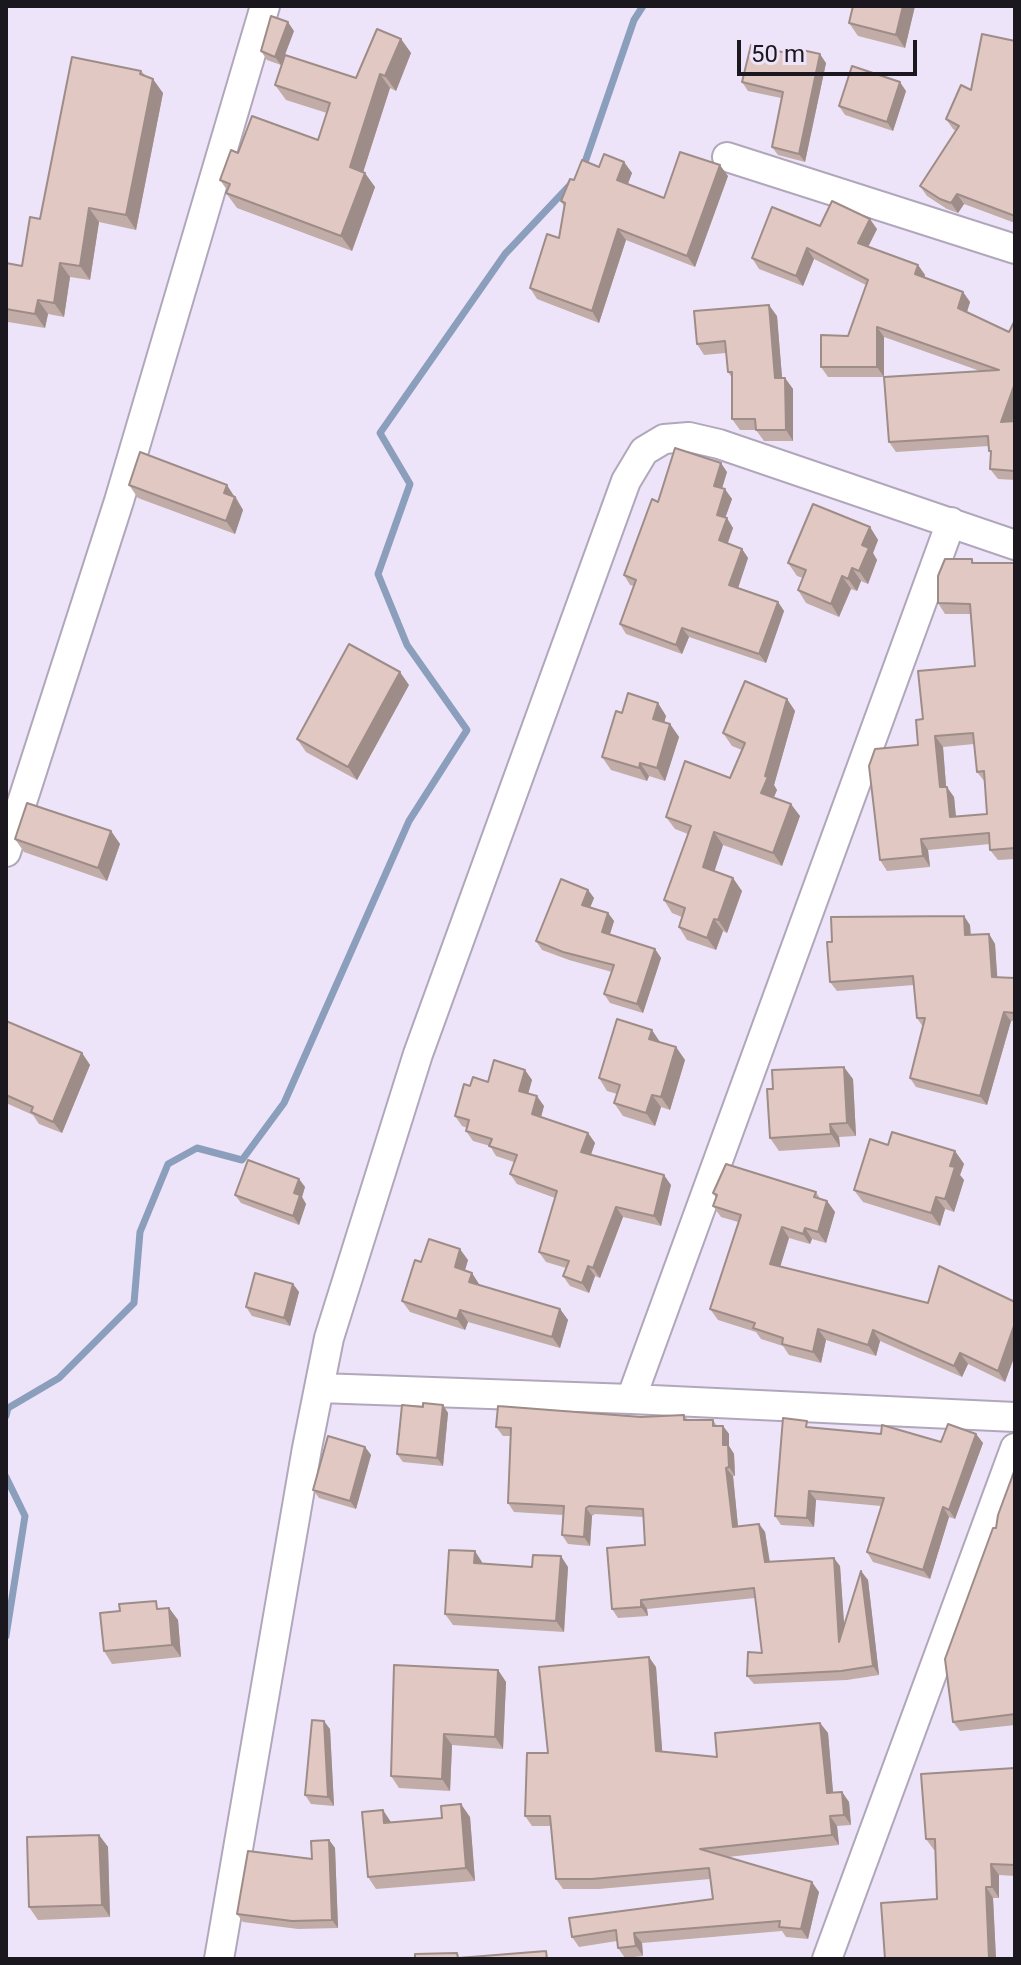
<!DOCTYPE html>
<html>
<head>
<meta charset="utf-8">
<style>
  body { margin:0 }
  #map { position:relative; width:1021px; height:1965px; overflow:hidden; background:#eee4f9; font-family:Roboto,sans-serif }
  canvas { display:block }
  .frame { position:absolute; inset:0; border:8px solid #1a171e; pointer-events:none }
  .scale { position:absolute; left:737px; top:40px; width:180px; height:36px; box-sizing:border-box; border:4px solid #1a171e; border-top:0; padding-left:10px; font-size:24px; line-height:28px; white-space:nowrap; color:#1a171e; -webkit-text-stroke:6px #eee4f9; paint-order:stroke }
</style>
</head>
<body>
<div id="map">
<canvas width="1021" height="1965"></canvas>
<div class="frame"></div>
<div class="scale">50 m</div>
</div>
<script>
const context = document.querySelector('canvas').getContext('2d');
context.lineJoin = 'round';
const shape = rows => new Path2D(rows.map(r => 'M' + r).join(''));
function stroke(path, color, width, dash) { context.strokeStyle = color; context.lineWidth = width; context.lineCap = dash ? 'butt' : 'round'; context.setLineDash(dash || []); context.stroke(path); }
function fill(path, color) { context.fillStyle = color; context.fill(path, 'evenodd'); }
stroke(shape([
  [583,168,634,20,643,6],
  [6,1416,8,1408,59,1378,134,1303,140,1232,168,1164,197,1148,242,1160,284,1103,409,821,467,730,407,645,378,574,410,484,380,433,505,254,571,184],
  [6,1477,25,1516,6,1636]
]), '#8b9fbd', 7);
const minor = shape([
  [727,157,1015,249],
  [6,852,119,501,265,6],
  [319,1388,631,1399,1015,1417],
  [631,1399,951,522],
  [219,1959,307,1448,329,1338,418,1054,626,481,644,451,664,439,689,437,719,444,1015,545],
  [827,1959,1015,1448]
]);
stroke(minor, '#b1a7bb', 32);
stroke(minor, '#fff', 28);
fill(shape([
  [915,6,905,48,858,36,849,23],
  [294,31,281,65,267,60,261,51],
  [401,39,411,53,396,91,390,88,363,172,375,187,352,251,237,208,226,193,227,190,220,180,238,153,318,140,327,113,286,100,275,85,356,78],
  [1015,41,1015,223,964,204,958,213,947,209,927,196,920,186,956,131,953,129,946,119],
  [791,54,826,63,805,162,778,155,772,147,781,98,748,91,742,82],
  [141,71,163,93,136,230,99,222,90,280,70,277,64,317,48,314,45,328,8,322,6,320,6,263,22,266,40,219],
  [906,91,893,131,845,115,839,106],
  [624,162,632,173,628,184,664,198,728,176,695,267,626,240,599,323,537,299,530,288,559,238,564,206,561,201,574,180,599,167],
  [820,226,877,229,868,247,918,265,925,275,924,278,963,292,970,302,967,312,1009,332,1012,422,1015,421,1015,480,998,479,990,469,991,454,989,451,989,446,896,452,889,442,884,377,828,377,821,367,848,336,866,285,814,259,803,286,759,269,752,258],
  [884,337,980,371,884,377],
  [777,316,782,378,785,378,793,389,793,441,764,441,756,430,740,430,732,419,732,378,728,372,726,353,704,355,697,344],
  [727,472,722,488,732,499,725,518,733,528,728,543,742,549,748,558,738,588,778,602,784,611,766,663,689,637,682,654,626,634,620,624,634,586,630,585,624,575,658,502],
  [129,485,236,497,243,510,235,534,138,498],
  [870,527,878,540,873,553,877,560,868,584,861,581,857,591,851,589,839,617,806,603,798,590,803,578,797,576,788,563],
  [972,559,974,563,1015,563,1015,859,998,860,990,850,990,844,928,850,930,867,887,871,880,860,918,745,923,719,975,666,971,614,945,614,938,603],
  [974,744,977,772,985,782,987,814,956,817,954,797,946,787,943,747],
  [409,685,357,780,306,752,297,739],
  [787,699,795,711,774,785,777,790,774,797,800,816,782,866,723,845,714,871,742,891,727,933,723,931,716,950,687,940,679,927,682,917,672,913,664,900,688,834,675,829,666,817,730,778,742,750,732,746,723,733],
  [658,703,666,716,664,722,670,724,679,737,665,781,649,776,647,781,611,770,602,757,622,713],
  [111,831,120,844,107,881,24,852,15,839],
  [588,890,594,898,590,907,608,913,614,921,610,934,655,949,661,958,643,1013,610,1003,604,994,612,972,569,960,542,950,536,941],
  [970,925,971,935,989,934,995,944,997,978,1015,978,1015,1021,1011,1021,987,1105,916,1087,910,1078,923,1027,917,1018,914,985,837,991,830,982],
  [6,1021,82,1053,90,1065,62,1133,39,1124,33,1115,6,1103],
  [660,1043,676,1047,685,1060,670,1110,661,1107,655,1126,623,1116,614,1103,617,1094,607,1091,599,1078],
  [525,1070,532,1080,528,1094,544,1106,541,1117,588,1133,595,1143,591,1155,671,1185,661,1226,623,1217,600,1278,595,1276,589,1293,570,1286,563,1276,566,1268,546,1262,539,1252,555,1198,517,1184,510,1174,514,1162,496,1156,490,1146,473,1141,466,1131,467,1128,462,1126,455,1116,470,1086,488,1082],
  [853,1079,856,1136,839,1137,840,1147,779,1151,770,1138],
  [888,1145,955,1151,964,1164,960,1175,964,1180,954,1212,945,1209,940,1226,863,1202,854,1190],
  [299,1179,305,1187,302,1197,306,1204,299,1225,241,1203,235,1195],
  [816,1192,821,1200,827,1201,835,1212,826,1243,812,1239,810,1244,789,1238,780,1266,928,1303,1015,1302,1015,1355,1005,1382,968,1364,962,1377,880,1341,876,1356,826,1340,821,1363,789,1355,783,1346,761,1339,756,1332,718,1320,710,1309,738,1222,721,1217,713,1206,716,1198,713,1193],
  [468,1260,465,1271,472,1273,479,1285,560,1309,568,1320,560,1348,468,1322,465,1330,410,1312,402,1301,421,1262],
  [293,1284,299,1292,290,1326,252,1316,246,1307],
  [443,1405,448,1413,443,1466,403,1462,397,1454,423,1407],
  [684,1415,688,1420,713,1420,717,1426,723,1426,729,1434,729,1446,734,1454,735,1476,733,1476,738,1527,759,1524,765,1532,770,1562,840,1566,844,1627,861,1571,868,1580,879,1675,847,1680,754,1684,747,1676,762,1653,755,1598,647,1609,648,1616,618,1618,612,1609,645,1545,643,1517,595,1514,592,1516,590,1546,568,1544,562,1535,563,1515,514,1512,508,1503,510,1436,503,1436,496,1427],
  [812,1428,941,1442,976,1434,983,1443,955,1519,949,1517,930,1579,873,1562,867,1552,881,1506,816,1500,814,1527,781,1525,775,1516],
  [365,1447,371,1455,356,1509,319,1498,313,1490],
  [1015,1469,1015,1725,960,1731,953,1722,996,1528],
  [482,1562,482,1564,532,1567,568,1567,564,1632,453,1625,445,1614],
  [161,1608,169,1608,178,1620,181,1657,112,1664,104,1651],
  [656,1667,662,1752,717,1757,820,1723,828,1733,833,1793,842,1792,849,1802,851,1825,837,1826,839,1845,728,1857,819,1892,808,1939,786,1937,782,1931,642,1943,643,1956,625,1958,618,1948,617,1941,579,1947,572,1937,713,1899,710,1879,599,1889,563,1889,556,1879,551,1826,532,1826,525,1816,548,1753],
  [498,1670,506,1682,503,1749,452,1745,450,1791,399,1788,391,1776],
  [330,1729,334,1806,311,1804,305,1795],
  [1015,1768,1015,1876,999,1875,999,1898,993,1898,996,1959,885,1959,937,1899,936,1850,934,1850,926,1839],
  [470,1817,475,1881,376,1889,368,1877,392,1823],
  [99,1835,108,1847,110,1917,38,1920,29,1907],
  [329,1840,335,1848,338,1928,298,1929,243,1922,237,1914,312,1859]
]), '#c2aca7');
fill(shape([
  [903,6,915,6,905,48,896,35],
  [288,22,294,31,281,65,275,57],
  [401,39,411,53,396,91,385,76],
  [820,54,826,63,805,162,799,154],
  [380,74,390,88,360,182,350,167],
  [153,79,163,93,136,230,126,215],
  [900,82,906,91,893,131,887,122],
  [624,162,632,173,625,191,617,180],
  [720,165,728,176,695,267,687,256],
  [365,173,375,187,352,251,341,236],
  [957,194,964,204,958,213,951,203],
  [89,208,99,222,90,280,80,266],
  [870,219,877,229,865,253,858,243],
  [618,229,626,240,599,323,592,311],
  [807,248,814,259,803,286,796,276],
  [60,263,70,277,64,317,54,303],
  [918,265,925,275,922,285,915,274],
  [963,292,970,302,965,318,958,308],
  [38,300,48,314,45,328,35,314],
  [769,305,777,316,783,389,775,378],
  [877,327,884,337,884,377,877,367],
  [785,378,793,389,793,441,786,430],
  [1015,383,1015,414,1008,432,1001,422],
  [721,463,727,472,720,495,714,486],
  [227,485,243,510,235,534,226,521,224,493],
  [725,489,732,499,723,524,717,515],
  [727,518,733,528,725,550,719,540],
  [870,527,878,540,873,553,877,560,868,584,859,571,862,545],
  [742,549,748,558,736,594,729,585],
  [852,568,861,581,857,591,848,579],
  [842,576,851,589,839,617,831,604],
  [778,602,784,611,766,663,759,654],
  [682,628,689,637,682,654,676,645],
  [400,672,409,685,357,780,348,767],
  [787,699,795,711,774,785,777,790,770,806,761,793,765,776],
  [658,703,666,716,662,731,653,719],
  [670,724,679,737,665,781,657,768],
  [935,736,943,747,947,798,940,787],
  [640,763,649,776,647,781,639,768],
  [947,787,954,797,957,828,950,817],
  [791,804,800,816,782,866,773,853],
  [111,831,120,844,107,881,98,868],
  [714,832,723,845,712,879,703,867],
  [921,839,928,850,930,867,923,856],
  [733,878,742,891,727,933,718,920],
  [588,890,594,898,588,913,582,905],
  [608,913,614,921,608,940,602,932],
  [964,916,970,925,971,945,965,935],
  [714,919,723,931,716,950,707,938],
  [989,934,995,944,998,987,992,977],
  [655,949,661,958,643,1013,637,1004],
  [1004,1012,1011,1021,987,1105,980,1096],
  [652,1030,660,1042,649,1039],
  [676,1047,685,1060,670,1110,661,1097],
  [82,1053,90,1065,62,1133,53,1122],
  [844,1067,853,1079,856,1136,847,1123],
  [525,1070,532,1080,526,1101,519,1091],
  [652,1095,661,1107,655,1126,646,1113],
  [537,1096,544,1106,539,1124,532,1114],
  [830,1124,839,1137,840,1147,831,1134],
  [588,1133,595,1143,588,1162,581,1152],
  [955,1151,964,1164,960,1175,964,1180,954,1212,945,1199,950,1166],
  [664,1175,671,1185,661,1226,654,1216],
  [299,1179,305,1187,302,1197,306,1204,299,1225,293,1216,294,1193],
  [936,1197,945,1209,940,1226,931,1213],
  [827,1201,835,1212,826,1243,818,1232],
  [616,1207,623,1217,600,1278,593,1268],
  [782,1227,789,1238,778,1274,770,1264],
  [805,1228,812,1239,810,1244,803,1234],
  [460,1249,468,1260,462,1279,455,1267],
  [588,1266,595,1276,589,1293,582,1283],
  [472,1273,479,1284,477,1293,469,1282],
  [293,1284,299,1292,290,1326,284,1318],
  [560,1309,568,1320,560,1348,552,1337],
  [460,1310,468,1322,465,1330,457,1319],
  [1015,1323,1015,1355,1005,1382,998,1371],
  [818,1329,826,1340,821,1363,813,1352],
  [873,1330,880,1341,876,1356,868,1345],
  [960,1353,968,1364,962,1377,954,1366],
  [443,1405,448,1413,443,1466,437,1458],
  [723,1426,729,1434,729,1446,734,1454,735,1476,729,1467,723,1445],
  [976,1434,983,1443,955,1519,949,1510],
  [365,1447,371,1455,356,1509,350,1501],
  [726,1468,733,1476,739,1536,733,1527],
  [809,1491,816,1500,814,1527,807,1518],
  [943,1507,949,1517,930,1579,923,1570],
  [586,1508,592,1516,590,1546,584,1537],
  [759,1524,765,1532,771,1571,765,1562],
  [475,1551,482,1562,481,1574,474,1563],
  [561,1556,568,1567,564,1632,556,1621],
  [834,1558,840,1566,846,1650,839,1642],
  [861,1571,868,1580,879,1675,873,1666],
  [641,1600,647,1609,648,1616,641,1607],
  [169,1608,178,1620,181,1657,172,1645],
  [649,1657,656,1667,663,1761,656,1751],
  [498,1670,506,1682,503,1749,495,1737],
  [324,1721,330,1729,334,1806,328,1797],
  [820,1723,828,1733,834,1803,827,1793],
  [444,1734,452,1745,450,1791,442,1779],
  [842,1792,849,1802,851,1825,844,1815],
  [461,1804,470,1817,475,1881,466,1868],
  [383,1810,391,1822,384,1823],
  [830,1816,837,1826,839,1845,832,1835],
  [99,1835,108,1847,110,1917,102,1905],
  [329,1840,335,1848,338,1928,332,1920],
  [991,1864,999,1875,999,1898,992,1887],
  [812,1882,819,1892,808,1939,801,1929],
  [986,1887,993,1898,996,1959,989,1959],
  [634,1933,642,1943,643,1956,636,1946]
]), '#9e8c88');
const building = shape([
  [853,6,903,6,896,35,849,23,853,6],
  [271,16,288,22,275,57,261,51,271,16],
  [377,29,401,39,385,76,380,74,350,167,365,173,341,236,226,193,230,184,220,180,231,150,238,153,252,116,318,140,330,103,275,85,285,55,356,78,377,29],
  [982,34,1015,41,1015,216,957,194,951,203,940,199,920,186,959,126,946,119,961,85,971,90,982,34],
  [751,45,791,54,793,48,820,54,799,154,772,147,783,92,742,82,751,45],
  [72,57,141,71,140,74,153,79,126,215,89,208,80,266,60,263,54,303,38,300,35,314,6,309,6,263,22,266,30,217,40,219,72,57],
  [852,66,900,82,887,122,839,106,852,66],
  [680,152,720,165,687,256,618,229,592,311,530,288,547,234,559,238,565,203,561,201,570,179,574,180,582,160,599,167,604,154,624,162,617,180,664,198,680,152],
  [832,201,870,219,858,243,918,265,915,274,963,292,958,308,1009,332,1015,320,1015,383,1001,422,1015,421,1015,471,990,469,991,451,989,451,988,436,889,442,884,377,999,370,877,327,877,367,821,367,821,335,848,336,868,280,807,248,796,276,752,258,772,207,820,226,832,201],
  [769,305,775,378,785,378,786,430,756,430,755,419,732,419,732,372,728,372,725,341,697,344,694,311,769,305],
  [675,448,721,463,714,486,725,489,717,515,727,518,719,540,742,549,729,585,778,602,759,654,682,628,676,645,620,624,636,580,624,575,652,499,658,502,675,448],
  [140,452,227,485,224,493,235,497,226,521,129,485,140,452],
  [813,504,870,527,862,545,869,548,859,571,852,568,848,579,842,576,831,604,798,590,806,570,788,563,813,504],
  [945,559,972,559,972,563,1015,563,1015,848,990,850,989,833,921,839,923,856,880,860,869,766,875,749,918,745,916,720,923,719,918,671,975,666,970,604,938,603,938,576,945,559],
  [973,733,977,772,984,771,987,814,950,817,947,787,940,787,935,736,973,733],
  [349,644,400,672,348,767,297,739,349,644],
  [745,681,787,699,765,776,768,777,761,793,791,804,773,853,714,832,703,867,733,878,718,920,714,919,707,938,679,927,685,908,664,900,691,826,666,817,685,761,730,778,745,743,723,733,745,681],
  [628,693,658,703,653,719,670,724,657,768,640,763,639,768,602,757,616,711,622,713,628,693],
  [27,803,111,831,98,868,15,839,27,803],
  [561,879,588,890,582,905,608,913,602,932,655,949,637,1004,604,994,614,965,563,952,536,941,561,879],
  [964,916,965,935,989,934,992,977,1015,978,1015,1013,1004,1012,980,1096,910,1078,925,1018,917,1018,913,976,830,982,827,942,832,942,831,917,964,916],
  [617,1019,652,1030,649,1039,676,1047,661,1097,652,1095,646,1113,614,1103,620,1085,599,1078,617,1019],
  [6,1021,82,1053,53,1122,31,1112,33,1107,6,1095,6,1021],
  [494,1060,525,1070,519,1091,537,1096,532,1114,588,1133,581,1152,664,1175,654,1216,616,1207,593,1268,588,1266,582,1283,563,1276,569,1261,539,1252,557,1191,510,1174,517,1155,489,1146,492,1139,466,1131,469,1120,455,1116,464,1084,470,1086,473,1077,488,1082,494,1060],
  [844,1067,847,1123,830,1124,831,1134,770,1138,767,1089,773,1089,772,1070,844,1067],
  [892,1132,955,1151,950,1166,955,1167,945,1199,936,1197,931,1213,854,1190,870,1139,888,1145,892,1132],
  [248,1160,299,1179,294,1193,300,1195,293,1216,235,1195,248,1160],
  [726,1164,816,1192,814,1197,827,1201,818,1232,805,1228,803,1234,782,1227,770,1264,928,1303,939,1266,1015,1302,1015,1323,998,1371,960,1353,954,1366,873,1330,868,1345,818,1329,813,1352,782,1344,783,1338,753,1328,755,1323,710,1309,741,1215,713,1206,717,1195,713,1193,726,1164],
  [429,1239,460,1249,455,1267,472,1273,469,1282,560,1309,552,1337,460,1310,457,1319,402,1301,415,1260,421,1262,429,1239],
  [255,1273,293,1284,284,1318,246,1307,255,1273],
  [423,1403,443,1405,437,1458,397,1454,402,1405,423,1407,423,1403],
  [498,1406,641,1417,684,1415,684,1420,713,1420,713,1426,723,1426,723,1445,728,1445,729,1467,726,1468,733,1527,759,1524,765,1562,834,1558,839,1642,861,1571,873,1666,841,1671,747,1676,748,1652,762,1653,754,1588,641,1600,641,1607,612,1609,607,1548,645,1545,643,1509,589,1506,586,1508,584,1537,562,1535,564,1506,508,1503,511,1428,496,1427,498,1406],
  [783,1418,807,1421,806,1427,881,1434,882,1425,941,1442,948,1424,976,1434,949,1510,943,1507,923,1570,867,1552,884,1498,809,1491,807,1518,775,1516,783,1418],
  [328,1436,365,1447,350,1501,313,1490,328,1436],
  [1015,1469,1015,1714,953,1722,945,1659,993,1528,996,1528,998,1515,1015,1469],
  [449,1550,475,1551,474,1563,532,1567,533,1555,561,1556,556,1621,445,1614,449,1550],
  [156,1601,157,1609,169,1608,172,1645,104,1651,100,1613,120,1611,119,1604,156,1601],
  [649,1657,656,1751,717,1757,715,1733,820,1723,827,1793,842,1792,844,1815,830,1816,832,1835,700,1849,812,1882,801,1929,779,1927,780,1921,634,1933,636,1946,618,1948,616,1930,572,1937,569,1918,713,1899,709,1868,592,1879,556,1879,550,1816,525,1816,527,1753,548,1753,539,1667,649,1657],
  [394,1665,498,1670,495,1737,444,1734,442,1779,391,1776,394,1665],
  [312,1720,324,1721,328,1797,305,1795,312,1720],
  [1015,1768,1015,1865,991,1864,992,1887,986,1887,989,1959,885,1959,881,1903,937,1899,935,1839,926,1839,921,1774,1015,1768],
  [461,1804,466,1868,368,1877,362,1812,383,1810,384,1823,442,1818,441,1806,461,1804],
  [99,1835,102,1905,29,1907,27,1837,99,1835],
  [329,1840,332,1920,292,1921,237,1914,248,1851,312,1859,311,1841,329,1840],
  [546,1951,547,1959,415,1959,415,1954,457,1953,458,1958,546,1951]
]);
fill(building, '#e2c8c2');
stroke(building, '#9e8c88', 2);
</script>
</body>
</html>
